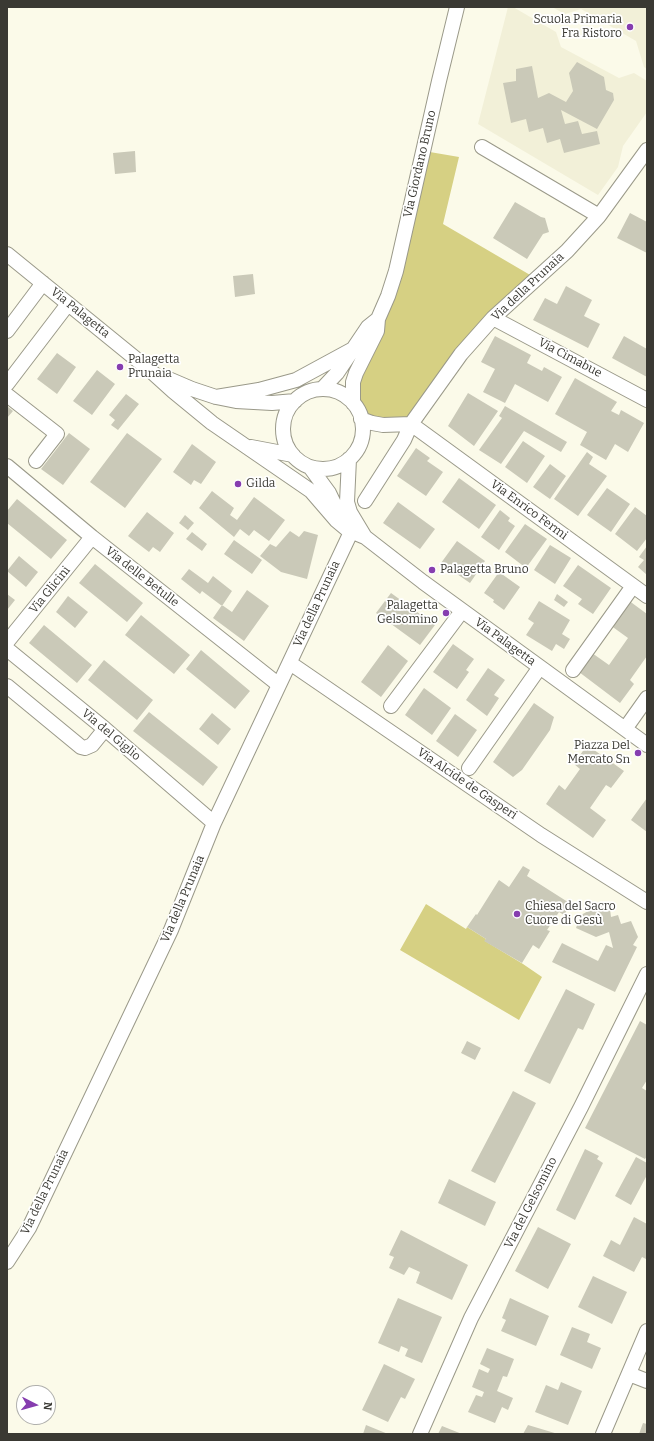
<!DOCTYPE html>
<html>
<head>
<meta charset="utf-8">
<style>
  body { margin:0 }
  #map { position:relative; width:654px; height:1441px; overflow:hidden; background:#fbfae9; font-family:Bitter,serif }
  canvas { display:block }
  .frame { position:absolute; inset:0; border:8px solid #3a3933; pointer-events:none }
  .north { position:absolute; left:16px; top:1385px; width:40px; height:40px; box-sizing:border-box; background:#fff; border:1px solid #b0b0ad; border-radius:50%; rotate:96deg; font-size:11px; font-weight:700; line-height:16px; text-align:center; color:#3a3933 }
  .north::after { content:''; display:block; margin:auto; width:14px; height:18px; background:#863daf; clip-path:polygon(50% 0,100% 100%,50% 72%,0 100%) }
</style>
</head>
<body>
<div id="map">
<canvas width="654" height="1441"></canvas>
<div class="frame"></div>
<div class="north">N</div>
</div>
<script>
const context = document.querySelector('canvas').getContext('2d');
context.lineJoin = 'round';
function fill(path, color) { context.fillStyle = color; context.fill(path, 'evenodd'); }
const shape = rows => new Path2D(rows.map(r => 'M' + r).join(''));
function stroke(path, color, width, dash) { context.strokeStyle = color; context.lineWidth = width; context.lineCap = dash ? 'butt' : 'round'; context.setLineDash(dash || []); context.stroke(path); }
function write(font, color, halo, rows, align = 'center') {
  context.font = font + ' Bitter,serif'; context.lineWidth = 3.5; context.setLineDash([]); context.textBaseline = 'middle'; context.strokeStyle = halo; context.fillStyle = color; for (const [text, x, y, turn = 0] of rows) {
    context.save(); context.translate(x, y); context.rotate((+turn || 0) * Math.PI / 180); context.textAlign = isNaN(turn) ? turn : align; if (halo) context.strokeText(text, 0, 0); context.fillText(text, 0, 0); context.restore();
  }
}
fill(shape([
  [508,7,513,7,556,32,561,47,619,78,634,73,647,81,647,112,623,146,618,167,598,195,478,124],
  [552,7,647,7,647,69,644,67,636,41,581,9,565,14]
]), '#f2f0d8');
fill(shape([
  [424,151,459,157,443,224,537,279,514,300,411,424,361,419,353,403,374,339],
  [426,904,466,929,467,927,486,939,485,941,523,964,542,977,519,1020,400,950]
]), '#d6d083');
fill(shape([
  [577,62,604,77,606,90,613,93,614,100,597,129,561,110,565,124,578,121,582,134,597,131,600,144,564,153,560,139,547,143,543,128,529,132,526,119,511,123,503,83,516,81,516,69,532,66,538,98,549,93,566,102,573,91,569,73],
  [135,151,136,172,115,174,113,153],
  [515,202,541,217,545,218,549,232,543,234,527,259,493,238],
  [630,213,647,222,647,253,617,238],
  [253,274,255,294,235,297,233,276],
  [566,286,592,300,584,316,600,324,588,348,533,320,545,298,557,304],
  [495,336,531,355,527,363,542,371,544,367,562,377,548,402,515,384,505,403,483,392,495,369,481,362],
  [624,336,647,349,647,377,612,358],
  [57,353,76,367,57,394,37,379],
  [97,370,115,384,92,415,73,401],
  [575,378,617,402,611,411,619,415,621,410,644,423,628,452,615,444,606,460,580,445,587,432,555,414],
  [468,393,498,411,474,446,448,426],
  [126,394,139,404,118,430,111,425,115,420,109,415],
  [7,406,13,411,7,418],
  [505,406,567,442,561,452,524,431,501,464,479,450,502,418,499,416],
  [69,433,90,449,63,485,41,469],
  [127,433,162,459,125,508,90,482],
  [523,441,545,456,527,483,505,467],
  [192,444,216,462,201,484,194,480,191,485,173,472],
  [416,448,430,458,427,461,443,472,426,496,397,476],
  [587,452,593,457,589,464,607,476,578,516,554,499],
  [550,464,566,476,550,499,533,487],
  [459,478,496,505,479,529,442,502],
  [607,488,630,504,611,532,587,515],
  [212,491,234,508,230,515,237,520,254,497,285,520,269,541,254,530,249,536,240,529,234,537,199,508],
  [17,499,67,540,51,559,7,523,7,511],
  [398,502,435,529,420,549,383,523],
  [635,507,647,516,647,538,637,551,615,534],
  [500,510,510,518,508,521,515,526,499,550,481,537],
  [147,512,174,533,160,552,153,547,149,552,128,536],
  [185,515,194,523,188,530,179,523],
  [525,524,547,539,526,568,505,552],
  [290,531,299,537,304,531,318,535,307,579,281,572,260,556,270,544,276,547],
  [192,532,207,544,202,551,186,539],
  [234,540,262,560,252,574,224,554],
  [457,541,485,561,470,583,441,563],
  [550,545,571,558,555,584,534,570],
  [647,546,647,575,638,567,644,560,639,557],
  [19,556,38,572,26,587,7,571],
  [95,564,143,603,127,622,79,583],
  [578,565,611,588,593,614,578,604,582,599,563,586],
  [189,569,208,583,213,576,232,591,222,606,202,591,200,594,181,579],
  [499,572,520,587,504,610,493,602,494,600,484,593],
  [247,590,269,606,244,641,213,618,222,605,232,612],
  [391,593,435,625,420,645,376,613],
  [7,594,15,600,7,610],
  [557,594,568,602,564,607,554,600],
  [68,596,88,612,75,628,56,612],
  [628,600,647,614,647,656,630,680,634,684,620,703,579,672,592,653,609,665,628,638,610,625],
  [539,601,570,620,562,634,570,639,564,649,556,644,552,651,526,635,534,623,528,619],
  [141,615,190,655,174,674,125,635],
  [44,625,92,665,77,683,29,643],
  [453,644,474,659,466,670,469,672,457,689,433,672],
  [388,645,408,661,381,697,361,682],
  [201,650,250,691,235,709,186,669],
  [104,660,153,700,137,720,88,680],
  [488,668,505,680,494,695,499,698,487,716,466,700],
  [424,688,451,708,432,735,405,715],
  [534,703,554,717,550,730,522,770,513,777,493,762],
  [149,712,218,767,203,786,133,731],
  [212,713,231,729,218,745,199,729],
  [455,714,477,730,458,757,436,741],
  [587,745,624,771,611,788,606,785,590,808,606,820,593,838,546,804,559,785,565,790,580,769,574,764],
  [647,798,647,832,631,820],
  [523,866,530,870,527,876,571,904,564,915,559,912,547,930,550,931,539,949,533,945,522,963,484,941,486,939,467,927,476,914,477,915,499,880,509,887],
  [601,904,606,905,607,910,610,909,611,917,618,915,621,924,631,921,638,937,633,945,637,947,615,992,552,962,562,943,598,961,606,945,613,948,609,932,596,937,576,928,581,915],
  [566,989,595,1004,583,1030,578,1028,550,1084,524,1071],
  [640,1021,647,1025,647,1080,642,1088,647,1091,647,1156,645,1159,585,1128],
  [467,1041,481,1048,475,1060,461,1053],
  [513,1091,536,1103,495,1183,471,1171],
  [585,1149,599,1156,597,1159,603,1163,575,1220,556,1210],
  [636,1157,647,1163,647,1175,631,1205,615,1196],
  [449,1179,496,1202,485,1226,438,1203],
  [634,1217,647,1224,647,1256,646,1259,642,1257,634,1272,603,1256,611,1240,620,1245],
  [538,1227,571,1244,548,1289,515,1271],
  [401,1230,468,1265,452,1300,416,1283,420,1272,409,1267,404,1275,389,1268,394,1257,389,1255],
  [593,1276,627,1292,612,1324,578,1307],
  [398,1298,442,1317,422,1363,405,1356,408,1349,401,1346,399,1352,378,1343],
  [510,1298,549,1316,536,1346,501,1331,506,1320,502,1318],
  [572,1327,590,1334,587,1342,601,1348,592,1369,560,1355],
  [487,1348,514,1359,507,1377,503,1376,497,1391,513,1398,508,1410,502,1407,495,1423,468,1412,476,1395,482,1397,484,1392,472,1387,479,1369,488,1373,490,1369,480,1364],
  [384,1364,415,1379,405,1399,401,1397,388,1422,362,1410],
  [561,1382,582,1391,568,1425,535,1412,546,1385,558,1390],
  [643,1423,647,1424,647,1434,639,1434],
  [366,1425,388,1434,363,1434],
  [528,1425,558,1434,523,1434],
  [442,1426,462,1434,438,1434]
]), '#cac9b8');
const minor = shape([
  [482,147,599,216],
  [7,254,152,372,173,391,212,423,311,491,336,520,348,530,365,537,423,582,647,745],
  [493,318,647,400],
  [7,331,43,283],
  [164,377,192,389,216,397,236,401,272,403,295,401],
  [7,384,68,304],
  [322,389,337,373,368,327,378,319],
  '283 429a40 40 0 1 1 80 0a40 40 0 1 1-80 0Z',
  [7,395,57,434,36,461],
  [216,397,259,390,296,380,355,348],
  [353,403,353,382,356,373,377,331,378,319,388,296,396,271,439,81,457,7],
  [361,419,372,423,383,425,411,424],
  [411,424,647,596],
  [251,447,293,455],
  [349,459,347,502,350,512,365,537],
  [7,466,92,537,279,685],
  [310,467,329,493,342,520],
  [365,501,404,440,411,424,461,354,493,318,567,251,599,216,647,150],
  [7,642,92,537],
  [7,649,105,729,214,823],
  [290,663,541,835,647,902],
  [573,670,633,586],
  [7,686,81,747,85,748,92,745,105,729],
  [391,706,462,611],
  [625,729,647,698],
  [469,768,540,667],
  [7,1262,29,1228,171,930,214,823,351,532],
  [629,1374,647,1381],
  [420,1434,471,1318,581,1107,647,974],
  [603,1434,647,1331]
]);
stroke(minor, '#9a9989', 16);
stroke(minor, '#fff', 14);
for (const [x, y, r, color] of [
  [630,27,4,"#863daf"],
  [120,367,4,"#863daf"],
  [238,484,4,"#863daf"],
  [432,570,4,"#863daf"],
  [446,613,4,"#863daf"],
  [638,753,4,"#863daf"],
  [517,914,4,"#863daf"]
]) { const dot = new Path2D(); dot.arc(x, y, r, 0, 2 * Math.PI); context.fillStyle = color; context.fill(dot); stroke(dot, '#fff', 1.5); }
write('12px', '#3a3933', '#fff', [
  ["Scuola Primaria",622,20,"right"],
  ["Fra Ristoro",622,34,"right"],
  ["Palagetta",128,360],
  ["Prunaia",128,374],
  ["Gilda",246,484],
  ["Palagetta Bruno",440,570],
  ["Palagetta",438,606,"right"],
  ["Gelsomino",438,620,"right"],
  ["Piazza Del",630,746,"right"],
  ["Mercato Sn",630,760,"right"],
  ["Chiesa del Sacro",525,907],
  ["Cuore di Gesù",525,921]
], 'left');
write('12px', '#3a3933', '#fff', [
  ["Via Giordano Bruno",420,164,-77],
  ["Via della Prunaia",528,287,-43],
  ["Via Palagetta",80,313,39],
  ["Via Cimabue",570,358,28],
  ["Via Enrico Fermi",529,510,36],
  ["Via delle Betulle",142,577,38],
  ["Via Glicini",50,590,-51],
  ["Via della Prunaia",317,604,-65],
  ["Via Palagetta",505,642,36],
  ["Via del Giglio",111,735,40],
  ["Via Alcide de Gasperi",467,784,34],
  ["Via della Prunaia",183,899,-67],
  ["Via della Prunaia",45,1192,-64],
  ["Via del Gelsomino",531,1203,-63]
]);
</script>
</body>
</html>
